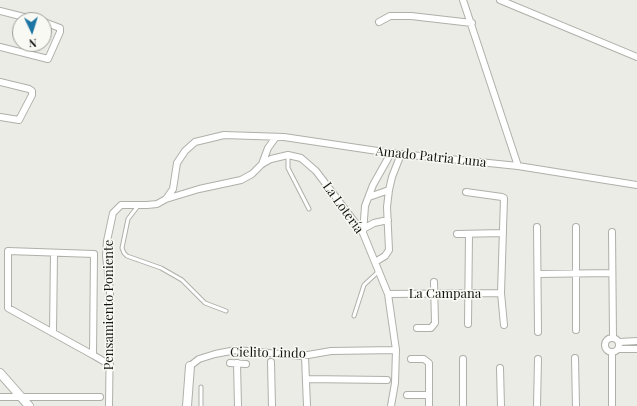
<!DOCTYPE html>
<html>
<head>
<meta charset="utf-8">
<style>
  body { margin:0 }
  #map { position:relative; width:637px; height:406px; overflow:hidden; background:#ebece6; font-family:"Playfair Display",serif }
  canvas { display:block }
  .north { position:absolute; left:12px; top:12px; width:40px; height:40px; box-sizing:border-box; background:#f8f9f3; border:1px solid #9c9d98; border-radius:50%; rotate:176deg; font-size:11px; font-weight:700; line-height:16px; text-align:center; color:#121210 }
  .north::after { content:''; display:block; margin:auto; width:14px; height:18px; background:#1c75a3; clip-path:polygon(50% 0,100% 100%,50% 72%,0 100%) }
</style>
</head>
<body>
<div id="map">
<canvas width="637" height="406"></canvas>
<div class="north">N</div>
</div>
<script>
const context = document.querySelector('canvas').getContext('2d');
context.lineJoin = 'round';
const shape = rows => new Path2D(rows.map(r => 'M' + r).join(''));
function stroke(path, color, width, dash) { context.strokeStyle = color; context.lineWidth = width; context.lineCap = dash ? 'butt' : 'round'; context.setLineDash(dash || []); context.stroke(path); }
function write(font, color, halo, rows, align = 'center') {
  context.font = font + ' "Playfair Display",serif'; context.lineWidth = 3; context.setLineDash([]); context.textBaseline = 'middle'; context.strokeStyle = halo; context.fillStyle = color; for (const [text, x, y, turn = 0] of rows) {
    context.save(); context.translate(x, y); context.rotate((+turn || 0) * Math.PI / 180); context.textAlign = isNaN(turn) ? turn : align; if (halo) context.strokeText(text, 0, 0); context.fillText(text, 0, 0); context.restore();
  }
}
const service = shape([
  [288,155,288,168,309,209],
  [138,206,128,219,122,248,124,253,127,256,161,268,182,280,205,303,226,311],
  [354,316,364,285,379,271],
  [201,406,201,387]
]);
const minor = shape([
  [463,0,518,166],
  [500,0,637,57],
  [0,11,36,20],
  [379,22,390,16,411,16,472,23],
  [0,47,48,59,60,32,60,28,44,22],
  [0,82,29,89,32,91,32,95,19,120,0,117],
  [262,164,268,148,276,137],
  [466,192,502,197,504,198,501,293,504,325],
  [369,197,389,190],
  [166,199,199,189,241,180,252,174,262,164,271,159,288,155,301,158,316,171,363,233,388,294,396,350,395,383,391,406],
  [537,227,538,332],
  [576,227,576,330],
  [363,229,374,223,388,220],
  [612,232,613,338],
  [363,233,365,206,373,185,391,153],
  [457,234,503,233],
  [375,262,385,256,389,250,387,207,389,190,392,177,401,154],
  [538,274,612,273],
  [388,294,501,293],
  [468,324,469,234],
  [417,328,431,328,435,323,434,282],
  [53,333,54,253],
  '605 345a7 7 0 1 1 14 0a7 7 0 1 1-14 0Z',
  [619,342,637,341],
  [618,349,637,349],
  [612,353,612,406],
  [93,355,94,254,8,251,8,308,93,355,110,365],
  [305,356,307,406],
  [575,358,576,406],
  [411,359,424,359,429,363,429,406],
  [271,362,272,406],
  [230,363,246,364],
  [237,363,238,406],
  [190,366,199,359,215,354,236,350,302,356,331,351,396,350],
  [500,368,501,406],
  [306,379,387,380],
  [407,395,429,395],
  [0,397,100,397],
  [109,406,110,328,110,290,106,256,107,241,113,213,121,205,147,205,157,204,166,199,173,189,177,163,185,151,195,142,224,135,284,137,391,153,518,166,637,185],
  [463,406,463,359],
  [537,406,538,359]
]);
const tertiary = shape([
  [0,373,29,406],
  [187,406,190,366]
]);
stroke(service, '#afb0aa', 5);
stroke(minor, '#afb0aa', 8);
stroke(tertiary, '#afb0aa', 10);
stroke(service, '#fff', 3);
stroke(minor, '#fff', 6);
stroke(tertiary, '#fff', 8);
write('13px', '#121210', '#f8f9f3', [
  ["Amado Patria Luna",431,157,6],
  ["La Lotería",343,208,54],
  ["La Campana",445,294],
  ["Pensamiento Poniente",109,305,-90],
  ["Cielito Lindo",268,353,1]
]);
</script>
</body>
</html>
